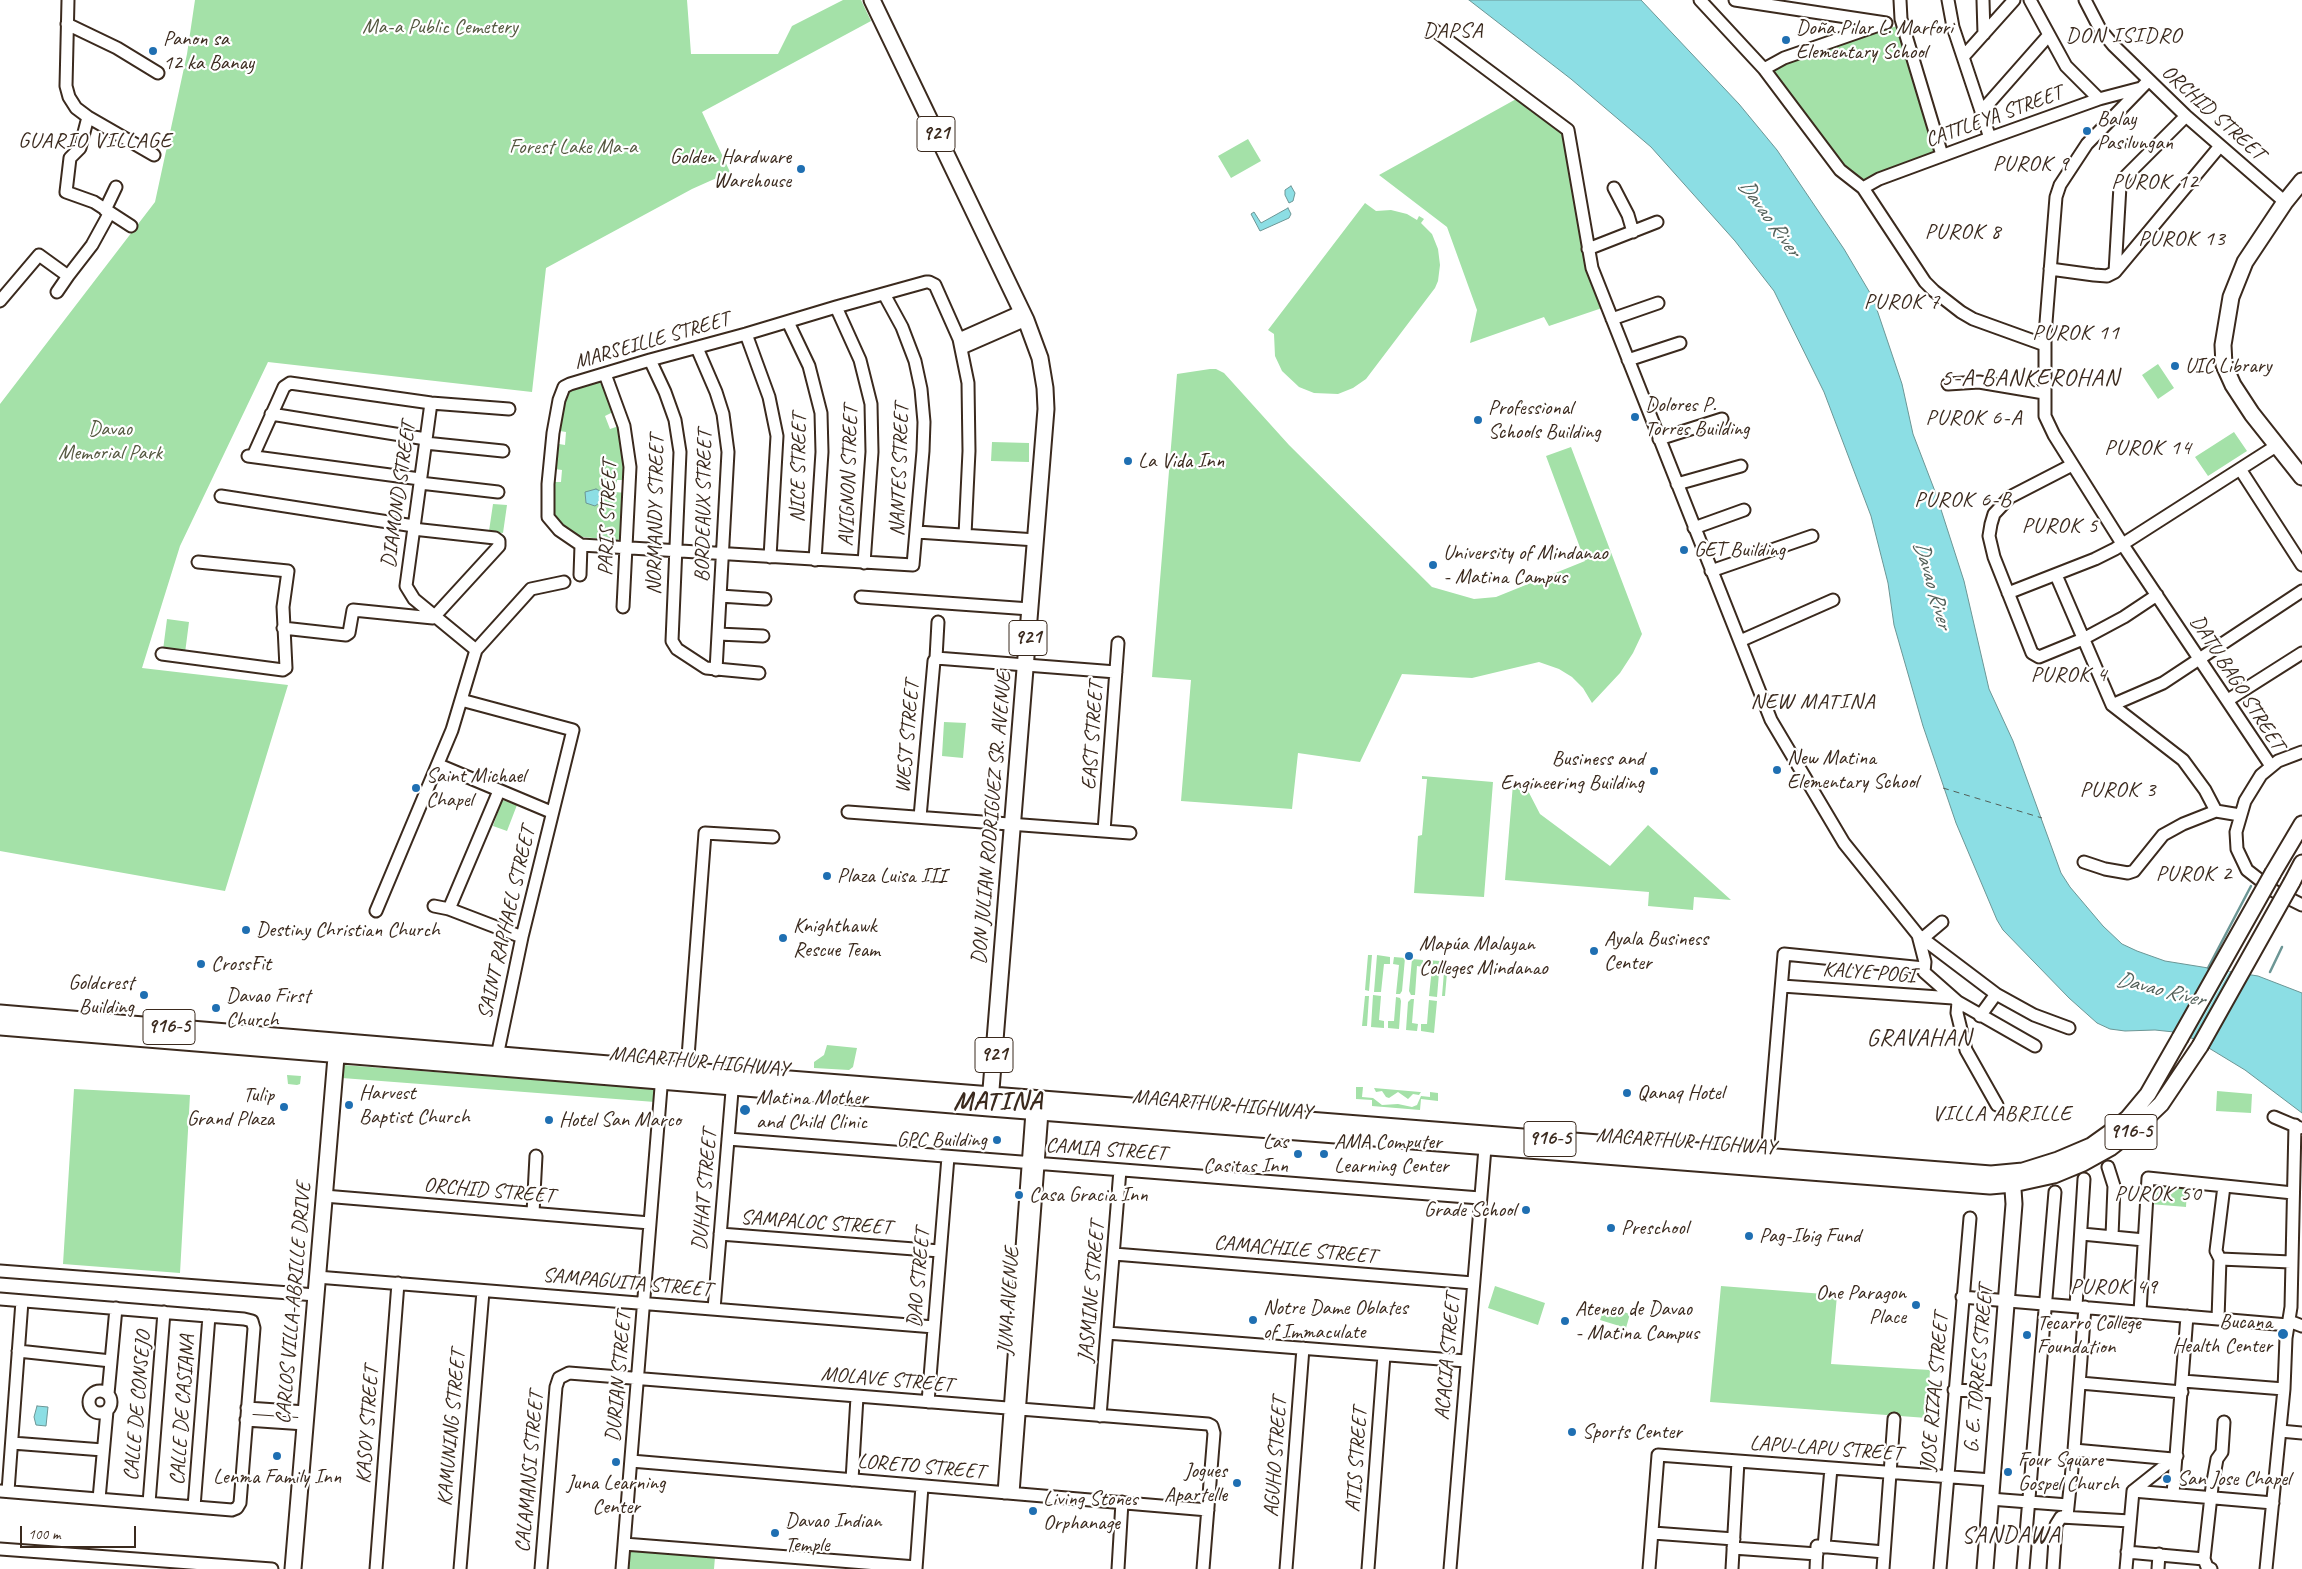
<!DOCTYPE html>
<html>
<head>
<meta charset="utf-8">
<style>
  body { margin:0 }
  #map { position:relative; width:2302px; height:1569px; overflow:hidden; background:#fff; font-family:Caveat,sans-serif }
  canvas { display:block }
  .scale { position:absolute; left:20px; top:1526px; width:116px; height:22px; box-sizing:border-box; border:2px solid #3b2a1e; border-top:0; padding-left:6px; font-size:15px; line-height:18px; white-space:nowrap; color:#3b2a1e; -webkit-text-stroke:4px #fff; paint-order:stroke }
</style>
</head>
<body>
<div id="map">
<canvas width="2302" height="1569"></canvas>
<div class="scale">100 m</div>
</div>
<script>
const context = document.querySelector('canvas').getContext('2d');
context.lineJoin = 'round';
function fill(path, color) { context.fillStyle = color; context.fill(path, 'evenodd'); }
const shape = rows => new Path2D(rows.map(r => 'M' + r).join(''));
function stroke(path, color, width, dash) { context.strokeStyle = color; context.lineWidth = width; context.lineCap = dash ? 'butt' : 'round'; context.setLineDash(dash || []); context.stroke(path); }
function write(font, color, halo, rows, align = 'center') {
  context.font = font + ' Caveat,sans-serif'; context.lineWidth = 4.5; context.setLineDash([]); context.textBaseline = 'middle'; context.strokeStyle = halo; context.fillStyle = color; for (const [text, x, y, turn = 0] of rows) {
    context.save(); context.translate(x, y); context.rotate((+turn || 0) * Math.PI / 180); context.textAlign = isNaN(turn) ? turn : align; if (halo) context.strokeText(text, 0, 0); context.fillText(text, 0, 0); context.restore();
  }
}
fill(shape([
  [195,0,687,0,691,54,778,54,792,26,843,0,861,0,871,21,702,112,730,172,692,189,546,268,532,392,268,362,180,546,142,668,288,685,225,891,0,851,0,404,155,202,187,54],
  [1897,26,1938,151,1863,183,1845,169,1769,71,1787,60],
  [1518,98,1565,131,1605,307,1549,326,1544,317,1470,343,1477,310,1447,227,1379,175],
  [1248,139,1261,161,1231,178,1218,156],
  [1365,203,1376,211,1391,210,1407,214,1417,220,1419,216,1424,219,1421,223,1432,234,1438,249,1440,265,1438,281,1435,288,1366,379,1353,388,1338,394,1314,393,1299,387,1282,371,1275,356,1274,334,1268,330],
  [2158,364,2174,388,2158,399,2142,375],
  [1210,369,1216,369,1224,373,1289,445,1432,587,1474,599,1496,597,1585,561,1546,456,1571,447,1642,634,1633,653,1620,673,1592,703,1583,688,1572,677,1559,669,1539,662,1472,678,1402,674,1360,762,1298,753,1292,809,1181,801,1191,680,1152,677,1177,374],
  [598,381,602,385,613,412,605,416,610,429,619,426,622,434,626,480,617,480,616,492,625,493,622,534,618,540,613,540,583,537,571,533,553,520,550,506,554,482,561,482,562,470,555,469,559,444,565,445,566,432,560,431,565,394,569,389],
  [2234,432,2247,451,2208,476,2195,457],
  [992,442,1029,443,1029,462,991,461],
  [493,504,507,505,503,533,489,531],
  [167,619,189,622,185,653,163,650],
  [944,722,966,723,963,758,942,756],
  [1422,776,1493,782,1484,897,1414,893,1418,836,1422,835,1427,779,1422,779],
  [1513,784,1525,785,1540,814,1610,866,1648,825,1731,900,1694,897,1693,910,1648,906,1649,892,1505,880],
  [502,800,517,805,507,831,493,826],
  [1368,955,1372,955,1369,991,1365,990],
  [1377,955,1390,957,1390,964,1384,964,1381,992,1374,992],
  [1394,957,1405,958,1402,991,1400,994,1396,994,1399,965,1393,964],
  [1412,959,1423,960,1423,967,1417,966,1415,995,1411,995,1409,991],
  [1427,960,1440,961,1437,997,1429,996,1432,968,1426,967],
  [1445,960,1448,961,1445,996,1442,996],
  [1373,995,1381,996,1379,1020,1384,1021,1384,1028,1371,1027],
  [1365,996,1369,996,1367,1026,1362,1026],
  [1396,997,1400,998,1401,1001,1399,1029,1388,1028,1388,1021,1394,1021],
  [1411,999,1414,999,1412,1023,1418,1024,1417,1031,1406,1030,1408,1002],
  [1429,1000,1437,1001,1434,1033,1421,1031,1421,1024,1427,1024],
  [827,1045,857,1048,853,1067,849,1070,814,1068,814,1062,824,1055],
  [343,1065,656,1089,655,1102,342,1078],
  [287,1075,301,1076,300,1084,297,1085,288,1084],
  [1356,1087,1363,1087,1362,1097,1373,1098,1382,1105,1398,1104,1412,1107,1417,1105,1421,1096,1430,1097,1430,1092,1438,1093,1438,1101,1421,1099,1420,1110,1372,1106,1372,1100,1356,1099],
  [1374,1088,1420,1092,1421,1092,1419,1095,1413,1094,1408,1099,1398,1092,1389,1098,1386,1097,1382,1091,1376,1092],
  [74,1089,190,1095,180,1273,63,1264],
  [2217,1091,2252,1094,2251,1113,2216,1111],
  [2151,1186,2187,1189,2186,1207,2150,1204],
  [1495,1286,1545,1303,1538,1325,1488,1308],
  [1721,1286,1837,1295,1831,1364,1930,1370,1927,1418,1710,1402],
  [1605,1306,1630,1314,1626,1328,1600,1320],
  [629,1550,715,1557,714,1569,628,1569]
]), '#a4e1a8');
const water = shape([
  [1469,0,1641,0,1739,104,1777,150,1844,249,1873,298,1902,384,1913,434,1936,494,1964,581,1989,689,2013,741,2061,873,2070,887,2103,926,2122,944,2137,951,2165,961,2258,976,2302,993,2302,1113,2245,1070,2194,1039,2174,1032,2155,1030,2125,1031,2110,1029,2097,1023,2069,998,2003,930,1997,920,1956,823,1923,726,1894,625,1888,583,1871,516,1824,392,1774,291,1735,241,1651,147,1571,79,1469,0],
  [1291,186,1295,193,1293,201,1289,203,1285,195,1285,190,1291,186],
  [1288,208,1291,214,1289,218,1260,231,1251,214,1254,212,1261,223,1288,208],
  [596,489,602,492,603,496,602,501,595,506,586,503,585,492,596,489],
  [37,1406,48,1407,46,1426,36,1425,34,1417,37,1406]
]);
fill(water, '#8cdee4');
stroke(water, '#6c9695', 1);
fill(shape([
  [2230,969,2231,969,2190,1040]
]), '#fff');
stroke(shape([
  [2208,968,2251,886],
  [2270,972,2282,947]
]), '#6c9695', 2.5);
stroke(shape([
  [1943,788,2042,818]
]), '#536059', 1, [6, 5]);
const minor = shape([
  [68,0,66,86,69,97,76,108,88,117,154,155],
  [1700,0,1764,69,1840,170,1863,188,1925,282,1934,291,1961,312,1973,319,2045,345],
  [1735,0,1886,23],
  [1900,0,1901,19,1942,155],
  [1948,0,1953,27,1990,138],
  [1983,0,1984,34],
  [2030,0,2066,66,2099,99],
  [2085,0,2100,29,2113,45,2186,116,2285,202],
  [67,24,117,48,158,73],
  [1434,30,1568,130,1592,268,1771,720,1844,843,1918,935,1925,962,1924,972,1958,1002,2035,1046],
  [1963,57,2014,0],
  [1764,69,1784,58,1882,24],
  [2149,80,2087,144,2060,185,2056,197,2045,335,2045,416,2054,435,2123,545,2271,766],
  [1981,112,2048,36],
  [88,117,80,148,70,158,66,192,94,202,131,226],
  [1614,188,1628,215,1633,232],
  [1863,188,1879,179,1990,138,2099,99,2141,88],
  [105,210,116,187],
  [1588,249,1657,222],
  [2050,269,2094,275,2107,276,2115,272,2220,146],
  [2115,272,2120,186,2124,178,2186,116],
  [57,292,68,276],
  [884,294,902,327,915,361,921,389,924,422,923,451,913,565,581,545,559,530,548,517,548,484,553,433,559,400,564,387,570,384,650,360,746,334,836,307,926,282,929,282,935,285,959,339,968,383,969,451,965,535],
  [0,301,39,255,68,276,92,245,109,214],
  [836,307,860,360,871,404,872,452,864,563],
  [1612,319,1658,303],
  [788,322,809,366,821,413,822,452,815,560],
  [746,334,769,397,777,436,770,557],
  [959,339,1022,311],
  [697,348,716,392,723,414,728,452,716,670],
  [962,348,1026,320],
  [650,360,665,392,675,420,680,452,672,641,677,649,706,668,759,673],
  [1628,360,1680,343],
  [605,374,624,426,630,467,623,607],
  [1948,384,1979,382,2044,393],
  [431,403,406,586,414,599,476,650],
  [271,414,426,439],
  [1659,439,1722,419],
  [425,443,503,451],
  [248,456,420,479],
  [253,456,284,387,290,383,431,403,509,409],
  [2072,465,2010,497,1994,514,1991,524,1989,536,1994,557,2032,653,2039,657,2083,639,2124,617,2157,595],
  [2240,469,2302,565],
  [420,483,498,492],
  [1677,484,1741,466],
  [221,496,414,526],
  [1694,528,1744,510],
  [917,532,1036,540],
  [1711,571,1812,536],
  [580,575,581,545],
  [2056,575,2112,705,2183,760,2205,790,2216,811],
  [2008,593,2095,559,2115,549,2276,446],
  [720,596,765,599],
  [861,597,1030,609],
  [283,628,346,635,349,633,353,610,433,618,499,546,499,541,495,538,413,529],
  [718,634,763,636],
  [1740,641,1833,600],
  [162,654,283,670,286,668,283,607,288,571,198,562],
  [936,658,938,622],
  [461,700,573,730,522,937,496,1061],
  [2228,700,2302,653],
  [2112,705,2163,683,2302,591],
  [2302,752,2278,761,2261,775,2245,801,2236,832,2237,849,2247,870,2274,891,2302,905],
  [439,765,551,812],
  [848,812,1130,833],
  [920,817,934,661,936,658,1116,672],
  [1104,831,1118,643],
  [2084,862,2105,869,2128,873,2134,871,2163,835,2183,824,2216,811,2240,815],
  [434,906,449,909,522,937],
  [449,909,499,791],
  [376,911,452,730,476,650,531,589,564,582],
  [1918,935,1996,994,2034,1015,2069,1028],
  [1923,938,1942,922],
  [1782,986,1953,998],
  [1958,1002,1957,1013,1966,1050,1997,1105],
  [1980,1016,1996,994],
  [687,1070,705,833,773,837],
  [2274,1117,2300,1128],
  [728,1139,1480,1198],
  [1767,1156,1784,954,1924,968],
  [2108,1167,2114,1186,2112,1236],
  [324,1196,650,1223],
  [533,1213,536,1156],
  [720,1234,940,1251],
  [2082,1234,2144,1240],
  [1114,1254,1473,1283],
  [2220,1259,2291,1262],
  [0,1271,316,1295],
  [317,1277,934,1327],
  [1962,1297,2288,1325],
  [0,1299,244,1319,252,1321,254,1328,240,1503,237,1508,232,1510,0,1491],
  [2076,1306,2084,1179],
  [714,1309,733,1079],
  [2140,1312,2148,1178,2293,1193],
  [2218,1319,2220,1259,2216,1251,2224,1186],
  [2289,1321,2302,1326],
  [1107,1333,1466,1361],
  [18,1351,111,1361],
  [2183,1381,2284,1389],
  [2080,1383,2182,1392],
  [1954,1390,1998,1392],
  '89 1402a11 11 0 1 1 22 0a11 11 0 1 1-22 0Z',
  [108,1394,116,1308],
  [928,1402,948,1157],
  [247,1408,306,1412],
  [1100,1416,1120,1170],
  [246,1420,305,1424],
  [2280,1431,2302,1433],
  [12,1443,103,1450],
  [2074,1450,2173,1459],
  [631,1461,1208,1510],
  [852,1480,857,1397],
  [8,1491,22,1301],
  [2133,1491,2273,1503],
  [1004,1493,1032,1112],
  [1013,1493,1042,1112],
  [2173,1494,2187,1316],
  [99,1499,107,1411],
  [1990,1499,2068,1505],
  [149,1503,164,1312],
  [194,1507,209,1316],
  [2067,1516,2074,1450,2085,1307],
  [1653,1533,1734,1539],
  [624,1544,916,1567],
  [1824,1547,1831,1468],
  [1733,1548,1817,1554],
  [0,1549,272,1569],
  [2127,1552,2204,1559],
  [376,1569,398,1283],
  [460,1569,483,1291],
  [541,1569,556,1387,559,1378,569,1373,1208,1424,1212,1426,1214,1433,1203,1569],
  [622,1569,662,1075],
  [916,1569,922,1486],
  [1118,1569,1122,1502],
  [1286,1569,1303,1348],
  [1368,1569,1384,1355],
  [1450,1569,1485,1148],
  [1649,1569,1658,1455,1992,1480],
  [1732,1569,1738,1461],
  [1816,1569,1817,1546,1884,1552],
  [1883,1569,1894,1419],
  [1940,1569,1970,1218],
  [2023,1569,2055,1192],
  [2053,1569,2056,1525,2061,1517,2130,1521],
  [2126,1569,2133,1491,2177,1456],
  [2158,1569,2159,1554],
  [2211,1569,2207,1567,2204,1559,2212,1487,2217,1459,2222,1452,2224,1422],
  [2266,1569,2284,1389,2286,1338,2291,1307,2295,1125]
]);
const major = shape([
  [872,0,1026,320,1040,358,1045,388,1046,409,990,1102],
  [2302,181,2285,202,2245,262,2231,297,2223,345,2224,365,2233,385,2252,414,2302,477],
  [2273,873,2302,824],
  [2292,882,2302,863],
  [0,1013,764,1077,1991,1174,2023,1171,2058,1160,2091,1146,2112,1131,2128,1118,2148,1094,2180,1038],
  [0,1027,989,1108,1990,1186,2013,1184,2054,1175,2083,1163,2110,1148,2137,1127,2161,1104,2200,1046],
  [293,1569,337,1045],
  [1985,1569,2014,1204,2012,1174]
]);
stroke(minor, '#3b2a1e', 15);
stroke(major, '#3b2a1e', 19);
stroke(minor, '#fff', 11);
stroke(major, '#fff', 15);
const majorBridge = shape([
  [2180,1038,2273,873],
  [2200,1046,2292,882]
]);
stroke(majorBridge, '#3b2a1e', 19, []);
stroke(majorBridge, '#fff', 15);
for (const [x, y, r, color] of [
  [1786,40,5,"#1f6fb2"],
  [153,51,5,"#1f6fb2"],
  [2087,131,5,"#1f6fb2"],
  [801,169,5,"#1f6fb2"],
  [2175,366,5,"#1f6fb2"],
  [1635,417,5,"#1f6fb2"],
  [1478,420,5,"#1f6fb2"],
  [1128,461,5,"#1f6fb2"],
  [1684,550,5,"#1f6fb2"],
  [1433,565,5,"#1f6fb2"],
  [1777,770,5,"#1f6fb2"],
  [1654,771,5,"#1f6fb2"],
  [416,788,5,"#1f6fb2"],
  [827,876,5,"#1f6fb2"],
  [246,930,5,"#1f6fb2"],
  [783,938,5,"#1f6fb2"],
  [1594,951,5,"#1f6fb2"],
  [1409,956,5,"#1f6fb2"],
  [201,964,5,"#1f6fb2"],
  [144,995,5,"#1f6fb2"],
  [216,1008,5,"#1f6fb2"],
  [1627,1093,5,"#1f6fb2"],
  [349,1105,5,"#1f6fb2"],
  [284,1107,5,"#1f6fb2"],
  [745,1110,6,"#1f6fb2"],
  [549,1120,5,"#1f6fb2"],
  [997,1140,5,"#1f6fb2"],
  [1298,1154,5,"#1f6fb2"],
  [1324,1154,5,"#1f6fb2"],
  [1019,1195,5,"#1f6fb2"],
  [1526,1210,5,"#1f6fb2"],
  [1611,1228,5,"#1f6fb2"],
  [1749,1236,5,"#1f6fb2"],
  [1916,1305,5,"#1f6fb2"],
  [1253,1320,5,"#1f6fb2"],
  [1565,1321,5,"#1f6fb2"],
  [2283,1334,6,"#1f6fb2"],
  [2027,1335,5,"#1f6fb2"],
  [1572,1432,5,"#1f6fb2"],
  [277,1456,5,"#1f6fb2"],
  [616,1462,5,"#1f6fb2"],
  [2008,1472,5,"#1f6fb2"],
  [2167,1479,5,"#1f6fb2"],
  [1237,1483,5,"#1f6fb2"],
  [1033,1511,5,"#1f6fb2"],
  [775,1533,5,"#1f6fb2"]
]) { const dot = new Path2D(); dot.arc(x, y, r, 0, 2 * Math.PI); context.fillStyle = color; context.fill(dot); stroke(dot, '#fff', 2); }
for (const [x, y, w] of [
  [936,134,38],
  [1028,638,38],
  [169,1027,52],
  [994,1055,38],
  [2131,1132,52],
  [1550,1139,52]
]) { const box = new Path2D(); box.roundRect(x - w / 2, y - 17.5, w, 35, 4); context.fillStyle = '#fff'; context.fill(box); stroke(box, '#3b2a1e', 1); }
write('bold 20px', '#3b2a1e', null, [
  ["921",936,134],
  ["921",1028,638],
  ["916-5",169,1027],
  ["921",994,1055],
  ["916-5",2131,1132],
  ["916-5",1550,1139]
]);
write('21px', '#555840', '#fff', [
  ["Ma-a Public Cemetery",440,27],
  ["Forest Lake Ma-a",573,147],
  ["Davao",110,429],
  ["Memorial Park",110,453]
]);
write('21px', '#3b2a1e', '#fff', [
  ["Doña Pilar L. Marfori",1796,28],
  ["Elementary School",1796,52],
  ["Panon sa",163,39],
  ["12 ka Banay",163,63],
  ["Balay",2097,119],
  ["Pasilungan",2097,143],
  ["Golden Hardware",791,157,"right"],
  ["Warehouse",791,181,"right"],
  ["UIC Library",2185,366],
  ["Dolores P.",1645,405],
  ["Torres Building",1645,429],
  ["Professional",1488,408],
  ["Schools Building",1488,432],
  ["La Vida Inn",1138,461],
  ["GET Building",1694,550],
  ["University of Mindanao",1443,553],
  ["- Matina Campus",1443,577],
  ["New Matina",1787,758],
  ["Elementary School",1787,782],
  ["Business and",1644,759,"right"],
  ["Engineering Building",1644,783,"right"],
  ["Saint Michael",426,776],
  ["Chapel",426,800],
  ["Plaza Luisa III",837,876],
  ["Knighthawk",793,926],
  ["Rescue Team",793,950],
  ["Destiny Christian Church",256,930],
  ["Ayala Business",1604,939],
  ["Center",1604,963],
  ["Mapúa Malayan",1419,944],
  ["Colleges Mindanao",1419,968],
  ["CrossFit",211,964],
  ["Goldcrest",134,983,"right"],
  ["Building",134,1007,"right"],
  ["Davao First",226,996],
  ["Church",226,1020],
  ["Harvest",359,1093],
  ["Baptist Church",359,1117],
  ["Qanaq Hotel",1637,1093],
  ["Tulip",274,1095,"right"],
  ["Grand Plaza",274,1119,"right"],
  ["Matina Mother",756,1098],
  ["and Child Clinic",756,1122],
  ["Hotel San Marco",559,1120],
  ["GPC Building",987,1140,"right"],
  ["Las",1288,1142,"right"],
  ["Casitas Inn",1288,1166,"right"],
  ["AMA Computer",1334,1142],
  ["Learning Center",1334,1166],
  ["Casa Gracia Inn",1029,1195],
  ["Grade School",1516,1210,"right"],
  ["Preschool",1621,1228],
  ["Pag-Ibig Fund",1759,1236],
  ["One Paragon",1906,1293,"right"],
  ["Place",1906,1317,"right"],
  ["Notre Dame Oblates",1263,1308],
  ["of Immaculate",1263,1332],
  ["Ateneo de Davao",1575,1309],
  ["- Matina Campus",1575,1333],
  ["Bucana",2272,1322,"right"],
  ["Health Center",2272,1346,"right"],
  ["Tecarro College",2037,1323],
  ["Foundation",2037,1347],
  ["Sports Center",1582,1432],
  ["Four Square",2018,1460],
  ["Gospel Church",2018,1484],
  ["Jogues",1227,1471,"right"],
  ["Apartelle",1227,1495,"right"],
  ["Lenma Family Inn",277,1477,"center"],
  ["San Jose Chapel",2177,1479],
  ["Juna Learning",616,1483,"center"],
  ["Center",616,1507,"center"],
  ["Living Stones",1043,1499],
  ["Orphanage",1043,1523],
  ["Davao Indian",785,1521],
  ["Temple",785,1545]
], 'left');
write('21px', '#3b2a1e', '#fff', [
  ["ORCHID STREET",2213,113,42],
  ["CATTLEYA STREET",1994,117,-20],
  ["MARSEILLE STREET",652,341,-16],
  ["NICE STREET",799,468,-89],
  ["NANTES STREET",900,470,-88],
  ["AVIGNON STREET",849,476,-88],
  ["DIAMOND STREET",399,495,-82],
  ["BORDEAUX STREET",704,506,-89],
  ["NORMANDY STREET",656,515,-89],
  ["PARIS STREET",608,518,-88],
  ["DATU BAGO STREET",2237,683,57],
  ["EAST STREET",1093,736,-86],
  ["WEST STREET",908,737,-85],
  ["DON JULIAN RODRIGUEZ SR. AVENUE",992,818,-85],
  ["SAINT RAPHAEL STREET",507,923,-77],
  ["KALYE POGI",1869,973,4],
  ["MACARTHUR HIGHWAY",699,1062,5],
  ["MACARTHUR HIGHWAY",1222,1105,5],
  ["MACARTHUR HIGHWAY",1686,1142,4],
  ["CAMIA STREET",1106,1150,4],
  ["DUHAT STREET",705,1190,-85],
  ["ORCHID STREET",489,1191,5],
  ["SAMPALOC STREET",816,1223,4],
  ["CAMACHILE STREET",1295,1250,5],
  ["DAO STREET",919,1278,-85],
  ["SAMPAGUITA STREET",627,1283,5],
  ["JASMINE STREET",1092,1292,-85],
  ["JUNA AVENUE",1009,1301,-86],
  ["CARLOS VILLA-ABRILLE DRIVE",294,1303,-85],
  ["ACACIA STREET",1448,1357,-85],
  ["G. E. TORRES STREET",1979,1369,-85],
  ["DURIAN STREET",619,1377,-85],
  ["MOLAVE STREET",887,1380,5],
  ["JOSE RIZAL STREET",1935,1392,-85],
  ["CALLE DE CONSEJO",138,1406,-85],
  ["CALLE DE CASIANA",183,1410,-86],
  ["KASOY STREET",368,1425,-86],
  ["KAMUNING STREET",452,1428,-85],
  ["LAPU-LAPU STREET",1826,1449,4],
  ["AGUHO STREET",1276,1457,-86],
  ["ATIS STREET",1357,1460,-86],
  ["LORETO STREET",921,1467,5],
  ["CALAMANSI STREET",530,1472,-85]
]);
context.letterSpacing = '1px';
write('22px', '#3b2a1e', '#fff', [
  ["DAPSA",1453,31],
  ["DON ISIDRO",2124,36],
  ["GUARIO VILLAGE",95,141],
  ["PUROK 9",2031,164],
  ["PUROK 12",2155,182],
  ["PUROK 8",1963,232],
  ["PUROK 13",2182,239],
  ["PUROK 7",1902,302],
  ["PUROK 11",2076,333],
  ["PUROK 6-A",1974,418],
  ["PUROK 14",2148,448],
  ["PUROK 6-B",1963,500],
  ["PUROK 5",2060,526],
  ["PUROK 4",2069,675],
  ["NEW MATINA",1813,702],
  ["PUROK 3",2118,790],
  ["PUROK 2",2194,874],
  ["VILLA ABRILLE",2002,1114],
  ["PUROK 50",2158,1194],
  ["PUROK 49",2114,1287]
]);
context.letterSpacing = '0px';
write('italic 22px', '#536059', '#fff', [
  ["Davao River",1769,218,54],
  ["Davao River",1932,585,74],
  ["Davao River",2160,990,14]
]);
context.letterSpacing = '1px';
write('24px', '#3b2a1e', '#fff', [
  ["5-A BANKEROHAN",2030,379],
  ["GRAVAHAN",1919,1039],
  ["SANDAWA",2011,1536]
]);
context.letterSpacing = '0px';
context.letterSpacing = '1px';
write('bold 26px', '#3b2a1e', '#fff', [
  ["MATINA",998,1102]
]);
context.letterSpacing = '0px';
</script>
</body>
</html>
